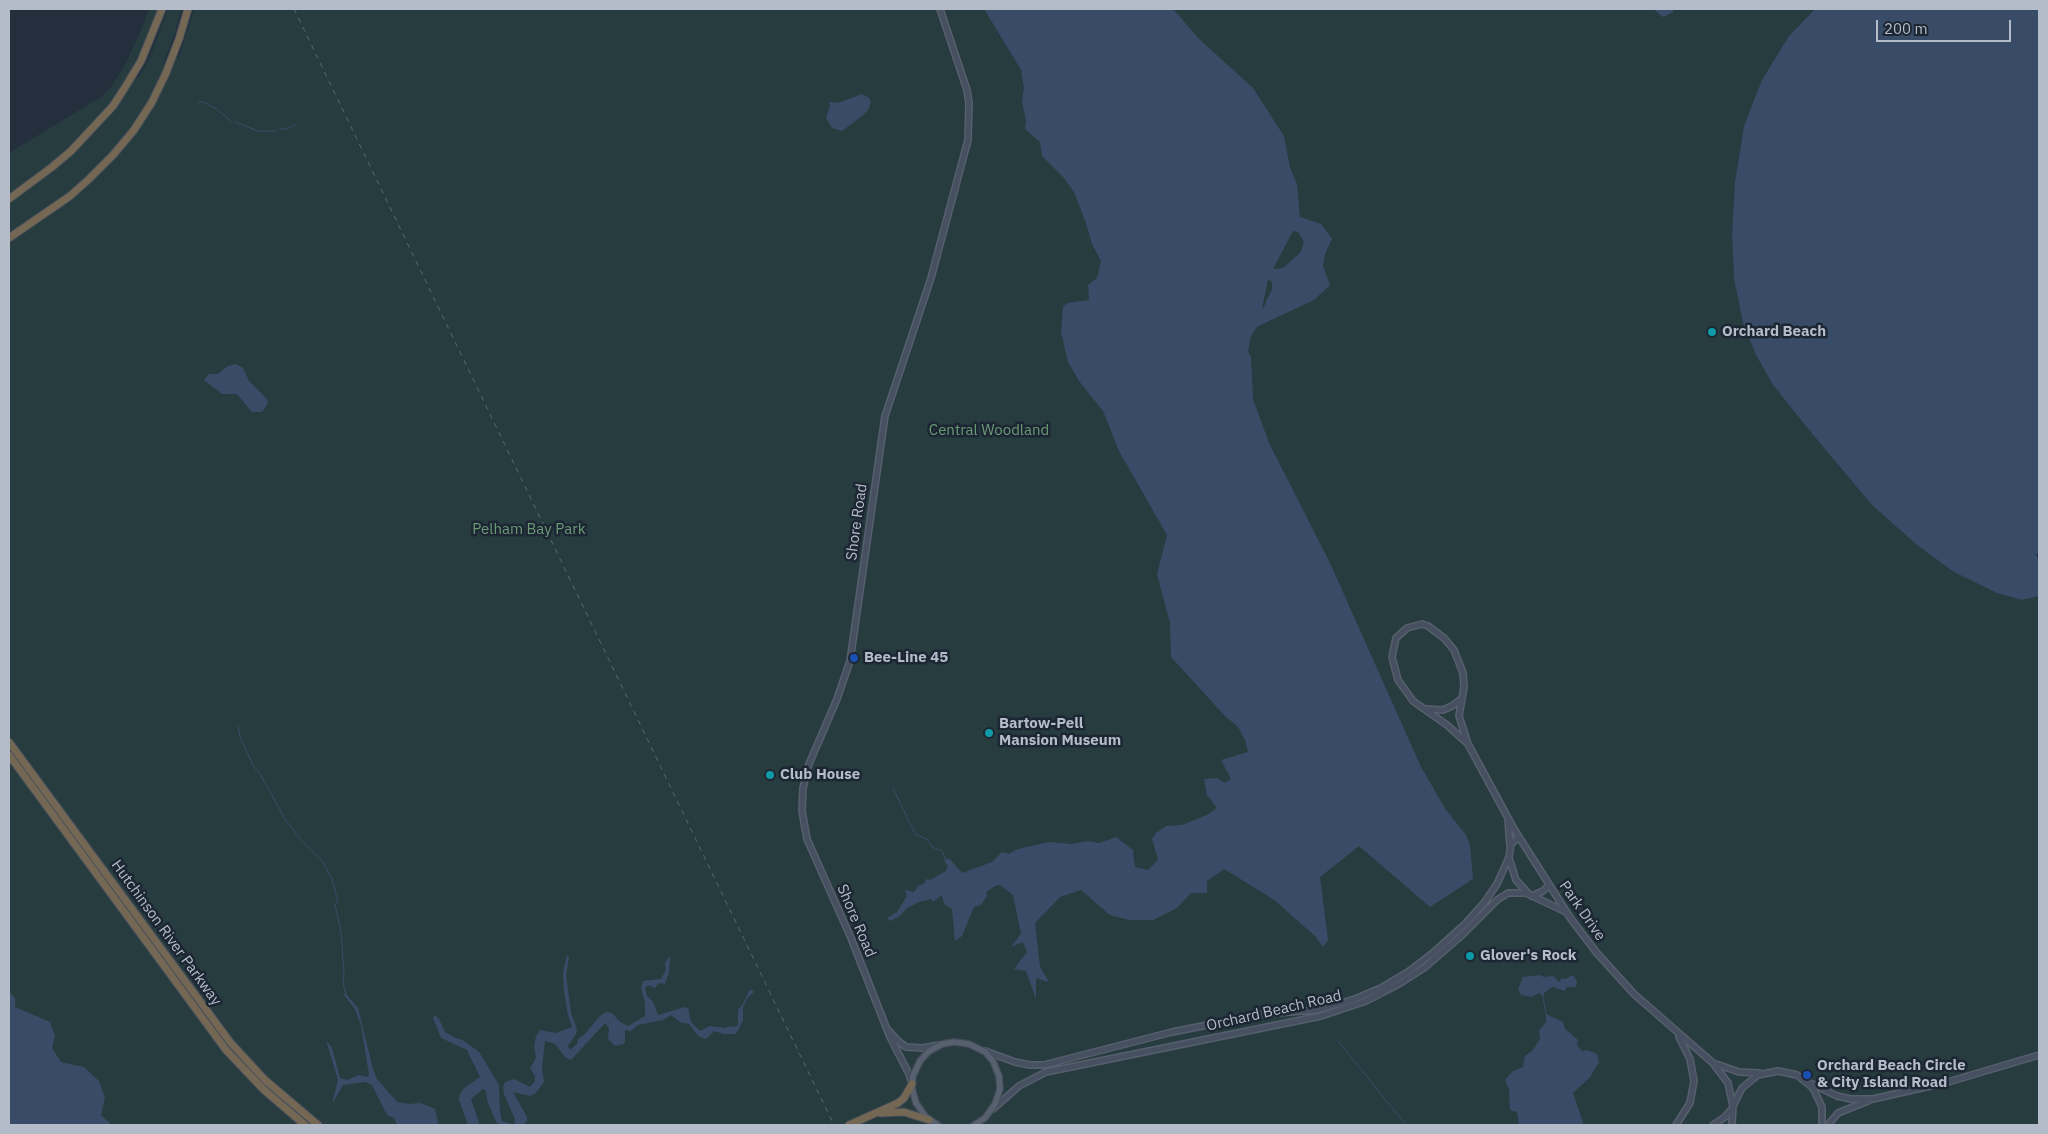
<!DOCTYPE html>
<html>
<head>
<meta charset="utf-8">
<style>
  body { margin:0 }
  #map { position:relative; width:2048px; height:1134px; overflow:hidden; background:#242f3e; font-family:"IBM Plex Sans",sans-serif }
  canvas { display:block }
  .frame { position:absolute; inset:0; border:10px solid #b4bcc9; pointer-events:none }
  .scale { position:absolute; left:1876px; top:20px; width:135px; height:22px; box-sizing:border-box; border:2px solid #b4bcc9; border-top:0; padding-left:6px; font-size:15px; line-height:18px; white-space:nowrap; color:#b4bcc9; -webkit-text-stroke:4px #1d2633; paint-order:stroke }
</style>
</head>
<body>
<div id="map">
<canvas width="2048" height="1134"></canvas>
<div class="frame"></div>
<div class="scale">200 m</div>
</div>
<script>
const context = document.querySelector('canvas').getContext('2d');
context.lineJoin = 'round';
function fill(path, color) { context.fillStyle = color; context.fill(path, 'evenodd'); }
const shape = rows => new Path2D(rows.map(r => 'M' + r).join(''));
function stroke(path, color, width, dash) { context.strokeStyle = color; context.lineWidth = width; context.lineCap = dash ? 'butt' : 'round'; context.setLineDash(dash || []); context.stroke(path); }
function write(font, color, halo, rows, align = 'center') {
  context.font = font + ' "IBM Plex Sans",sans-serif'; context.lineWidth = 5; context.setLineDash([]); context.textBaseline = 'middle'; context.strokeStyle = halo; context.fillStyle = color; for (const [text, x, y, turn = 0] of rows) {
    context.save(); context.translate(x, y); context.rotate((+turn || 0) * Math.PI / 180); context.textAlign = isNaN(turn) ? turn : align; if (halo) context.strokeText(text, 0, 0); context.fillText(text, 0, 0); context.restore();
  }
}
fill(shape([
  [149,9,157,9,153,22,140,53,123,85,139,77,150,57,168,9,181,9,176,29,163,65,179,57,194,9,984,9,1319,562,1074,9,1815,9,1789,36,1744,126,1735,182,1732,234,1734,279,1743,323,1756,355,1773,385,1809,430,1871,504,1997,593,2022,600,2039,596,2039,1125,84,1125,9,1024,9,153,101,97,111,87,125,65,142,28]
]), '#263c3f');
fill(shape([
  [984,9,1173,9,1199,39,1253,88,1284,136,1290,168,1297,184,1300,217,1321,224,1332,239,1325,254,1323,266,1330,285,1314,300,1269,321,1257,327,1251,336,1248,351,1251,357,1253,399,1269,443,1330,563,1421,767,1446,810,1466,835,1470,845,1473,879,1430,907,1359,846,1320,877,1328,940,1323,947,1315,936,1273,899,1224,869,1207,881,1207,893,1191,893,1177,908,1153,920,1129,920,1110,915,1081,890,1060,897,1035,923,1040,967,1049,982,1036,978,1036,999,1026,971,1014,969,1027,952,1023,942,1011,947,1021,934,1013,895,1000,885,995,886,986,892,987,896,981,905,974,907,962,936,955,941,952,909,944,904,942,895,933,902,931,899,919,902,907,908,900,916,890,921,887,918,897,912,907,896,905,890,914,892,918,886,924,884,926,879,930,880,946,871,948,866,944,861,949,858,962,873,992,862,1002,852,1009,854,1018,849,1049,842,1072,844,1088,841,1099,843,1116,837,1133,850,1135,867,1148,870,1158,860,1152,839,1156,833,1166,826,1182,825,1207,815,1217,808,1207,795,1204,779,1217,778,1225,783,1231,779,1221,760,1248,752,1245,740,1238,727,1225,716,1171,657,1170,623,1157,574,1167,535,1119,451,1103,411,1079,381,1068,362,1061,332,1063,307,1067,303,1089,300,1088,285,1097,278,1101,261,1092,244,1086,223,1074,192,1064,178,1042,156,1040,142,1025,129,1026,120,1022,102,1024,88,1021,70],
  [1293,231,1298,232,1304,242,1301,252,1283,268,1273,269],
  [1268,279,1272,282,1272,290,1267,299,1265,305,1262,309],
  [1653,9,1673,9,1673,12,1663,17],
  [1815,9,2039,9,2039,553,2036,554,2039,561,2039,596,2022,600,1997,593,1954,572,1916,544,1871,504,1809,430,1773,385,1756,355,1743,323,1734,279,1732,234,1735,182,1744,126,1762,80,1789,36],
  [862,94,869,98,871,102,868,110,861,117,842,131,832,128,826,118,830,105,829,102,838,103],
  [236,364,243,368,249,381,266,398,268,403,262,412,252,412,237,394,222,394,204,380,209,374,218,374,228,366],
  [567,955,569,957,566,975,571,1013,577,1029,576,1034,568,1046,570,1050,577,1044,578,1039,585,1034,600,1016,606,1012,612,1013,620,1022,628,1026,645,1016,645,1003,641,988,643,981,661,979,666,970,665,963,670,956,669,972,665,984,659,983,655,988,648,985,645,988,647,996,653,1002,658,1015,685,1007,688,1008,691,1022,700,1031,710,1026,725,1028,730,1026,734,1027,738,1025,738,1010,743,1004,749,991,752,990,754,992,748,997,743,1007,743,1020,736,1034,724,1034,714,1031,706,1039,699,1037,689,1024,680,1022,671,1015,663,1020,638,1025,631,1031,625,1030,625,1042,622,1045,619,1044,618,1046,614,1045,608,1039,609,1028,605,1023,571,1060,565,1057,555,1044,545,1041,542,1068,544,1082,536,1093,530,1096,513,1092,527,1117,527,1121,523,1125,499,1125,496,1122,487,1100,486,1091,483,1089,471,1099,480,1125,468,1125,459,1100,460,1094,464,1088,480,1077,467,1050,441,1038,433,1018,435,1015,439,1019,445,1032,455,1038,463,1040,479,1052,499,1085,500,1112,502,1121,514,1125,515,1119,504,1094,503,1087,505,1082,514,1079,530,1087,535,1081,535,1076,530,1068,536,1058,534,1047,536,1036,540,1030,556,1033,572,1027,568,1015,564,991,563,973],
  [1540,975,1544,977,1553,976,1559,982,1562,978,1565,979,1573,975,1577,982,1576,987,1567,987,1565,991,1552,987,1544,993,1543,998,1540,993,1531,997,1521,995,1518,989,1523,977],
  [9,991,15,998,15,1007,50,1022,55,1036,52,1048,61,1062,84,1067,99,1081,105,1098,101,1115,112,1125,9,1125],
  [345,993,358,1008,373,1069,377,1079,397,1102,409,1104,420,1103,435,1109,438,1122,437,1125,397,1125,394,1118,387,1115,372,1085,366,1082,343,1085,332,1104,338,1080,326,1040,332,1048,340,1078,347,1080,359,1075,367,1077,369,1075,361,1025,355,1009,344,995],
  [1546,1014,1563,1022,1565,1029,1578,1040,1577,1045,1582,1051,1587,1050,1597,1054,1599,1062,1590,1077,1573,1093,1584,1125,1519,1125,1517,1112,1510,1110,1509,1089,1505,1080,1513,1071,1523,1067,1525,1056,1533,1050,1540,1039,1539,1031,1546,1022]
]), '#394c67');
stroke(shape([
  [198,102,203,102,215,108,231,121],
  [235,122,258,131,276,131],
  [280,129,287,129,296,124],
  [238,725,240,737,254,767,260,774,285,819,301,840,323,862,332,879,338,902,335,904,341,932,344,973,343,983,346,994],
  [893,788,915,834,928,840,932,847,942,851,946,860],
  [1543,998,1546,1014],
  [1338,1041,1406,1125]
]), '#394c67', 1);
const secondary = shape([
  [1427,709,1443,710,1452,706,1460,700],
  [1468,744,1447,725,1413,701,1398,680,1392,657,1396,638,1407,628,1422,624,1428,626,1444,638,1454,650,1463,673,1464,687,1459,716,1468,744,1514,829,1571,919,1596,952,1634,994,1713,1063,1728,1083,1733,1106],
  [1508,820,1510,846],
  [1509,858,1516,880,1529,894],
  [1532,896,1543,891,1549,885],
  [889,1031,898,1041,906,1047,922,1048,939,1045],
  [985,1051,1015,1062,1030,1065,1044,1065,1172,1032,1263,1014,1317,1010,1355,999,1381,988,1408,972,1433,953,1465,924,1484,903,1497,884,1509,857,1511,844,1519,837],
  [1716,1064,1739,1072,1759,1073],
  [1806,1081,1837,1096,1851,1099,1873,1099,1948,1082,2039,1055],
  [912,1084,909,1074,890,1037,851,938,807,839,802,811,803,788,809,764,837,699,850,661,885,416,931,278,968,140,969,103,967,90,940,9],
  [993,1109,1019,1086,1046,1072,1321,1016,1366,1001,1399,984,1424,968,1462,935,1497,900,1508,893,1526,893,1564,911],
  [1676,1125,1690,1103,1694,1081,1690,1059,1679,1037],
  [1713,1125,1725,1117,1732,1109],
  [1732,1125,1733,1106,1742,1088,1758,1075,1778,1071,1797,1075,1813,1088,1822,1107,1822,1125],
  [1828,1125,1838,1113,1868,1101]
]);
const primary = shape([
  [938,1125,926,1117,916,1103,912,1088,913,1076,920,1061,928,1052,942,1044,954,1042,969,1044,985,1052,993,1061,999,1076,1000,1089,995,1104,985,1118,974,1125]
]);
const highway = shape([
  [9,199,52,167,71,151,113,106,124,89,141,61,162,9],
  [9,238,70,196,89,179,113,155,134,130,152,102,166,73,179,39,188,9],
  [9,742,230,1042,265,1080,318,1125],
  [9,755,226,1050,263,1089,305,1125],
  [881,1113,904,1112,929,1120],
  [849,1125,898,1103,904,1098,912,1084]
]);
stroke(secondary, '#565f6c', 8);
stroke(primary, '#414a57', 8);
stroke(highway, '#434c59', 9);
stroke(secondary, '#465061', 5);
stroke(primary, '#56606e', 5.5);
stroke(highway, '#746855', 7);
stroke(shape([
  [294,9,834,1125]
]), '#5a6575', 1, [5, 5]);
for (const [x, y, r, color] of [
  [1712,332,5,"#0f9aa8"],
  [854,658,5,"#1a4fb4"],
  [989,733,5,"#0f9aa8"],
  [770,775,5,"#0f9aa8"],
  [1470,956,5,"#0f9aa8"],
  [1807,1075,5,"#1a4fb4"]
]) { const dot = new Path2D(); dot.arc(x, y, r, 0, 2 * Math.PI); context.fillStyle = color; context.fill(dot); stroke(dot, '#1d2633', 2); }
write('bold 15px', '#b4bcc9', '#1d2633', [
  ["Orchard Beach",1722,332],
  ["Bee-Line 45",864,658],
  ["Bartow-Pell",999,724],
  ["Mansion Museum",999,741],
  ["Club House",780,775],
  ["Glover's Rock",1480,956],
  ["Orchard Beach Circle",1817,1066],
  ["& City Island Road",1817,1083]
], 'left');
write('15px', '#6b9a76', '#1d2633', [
  ["Central Woodland",989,431],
  ["Pelham Bay Park",529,530]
]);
write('15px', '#b4bcc9', '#1d2633', [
  ["Shore Road",857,522,-82],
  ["Park Drive",1582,911,55],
  ["Shore Road",856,921,67],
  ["Hutchinson River Parkway",166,933,54],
  ["Orchard Beach Road",1274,1011,-13]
]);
</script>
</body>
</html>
